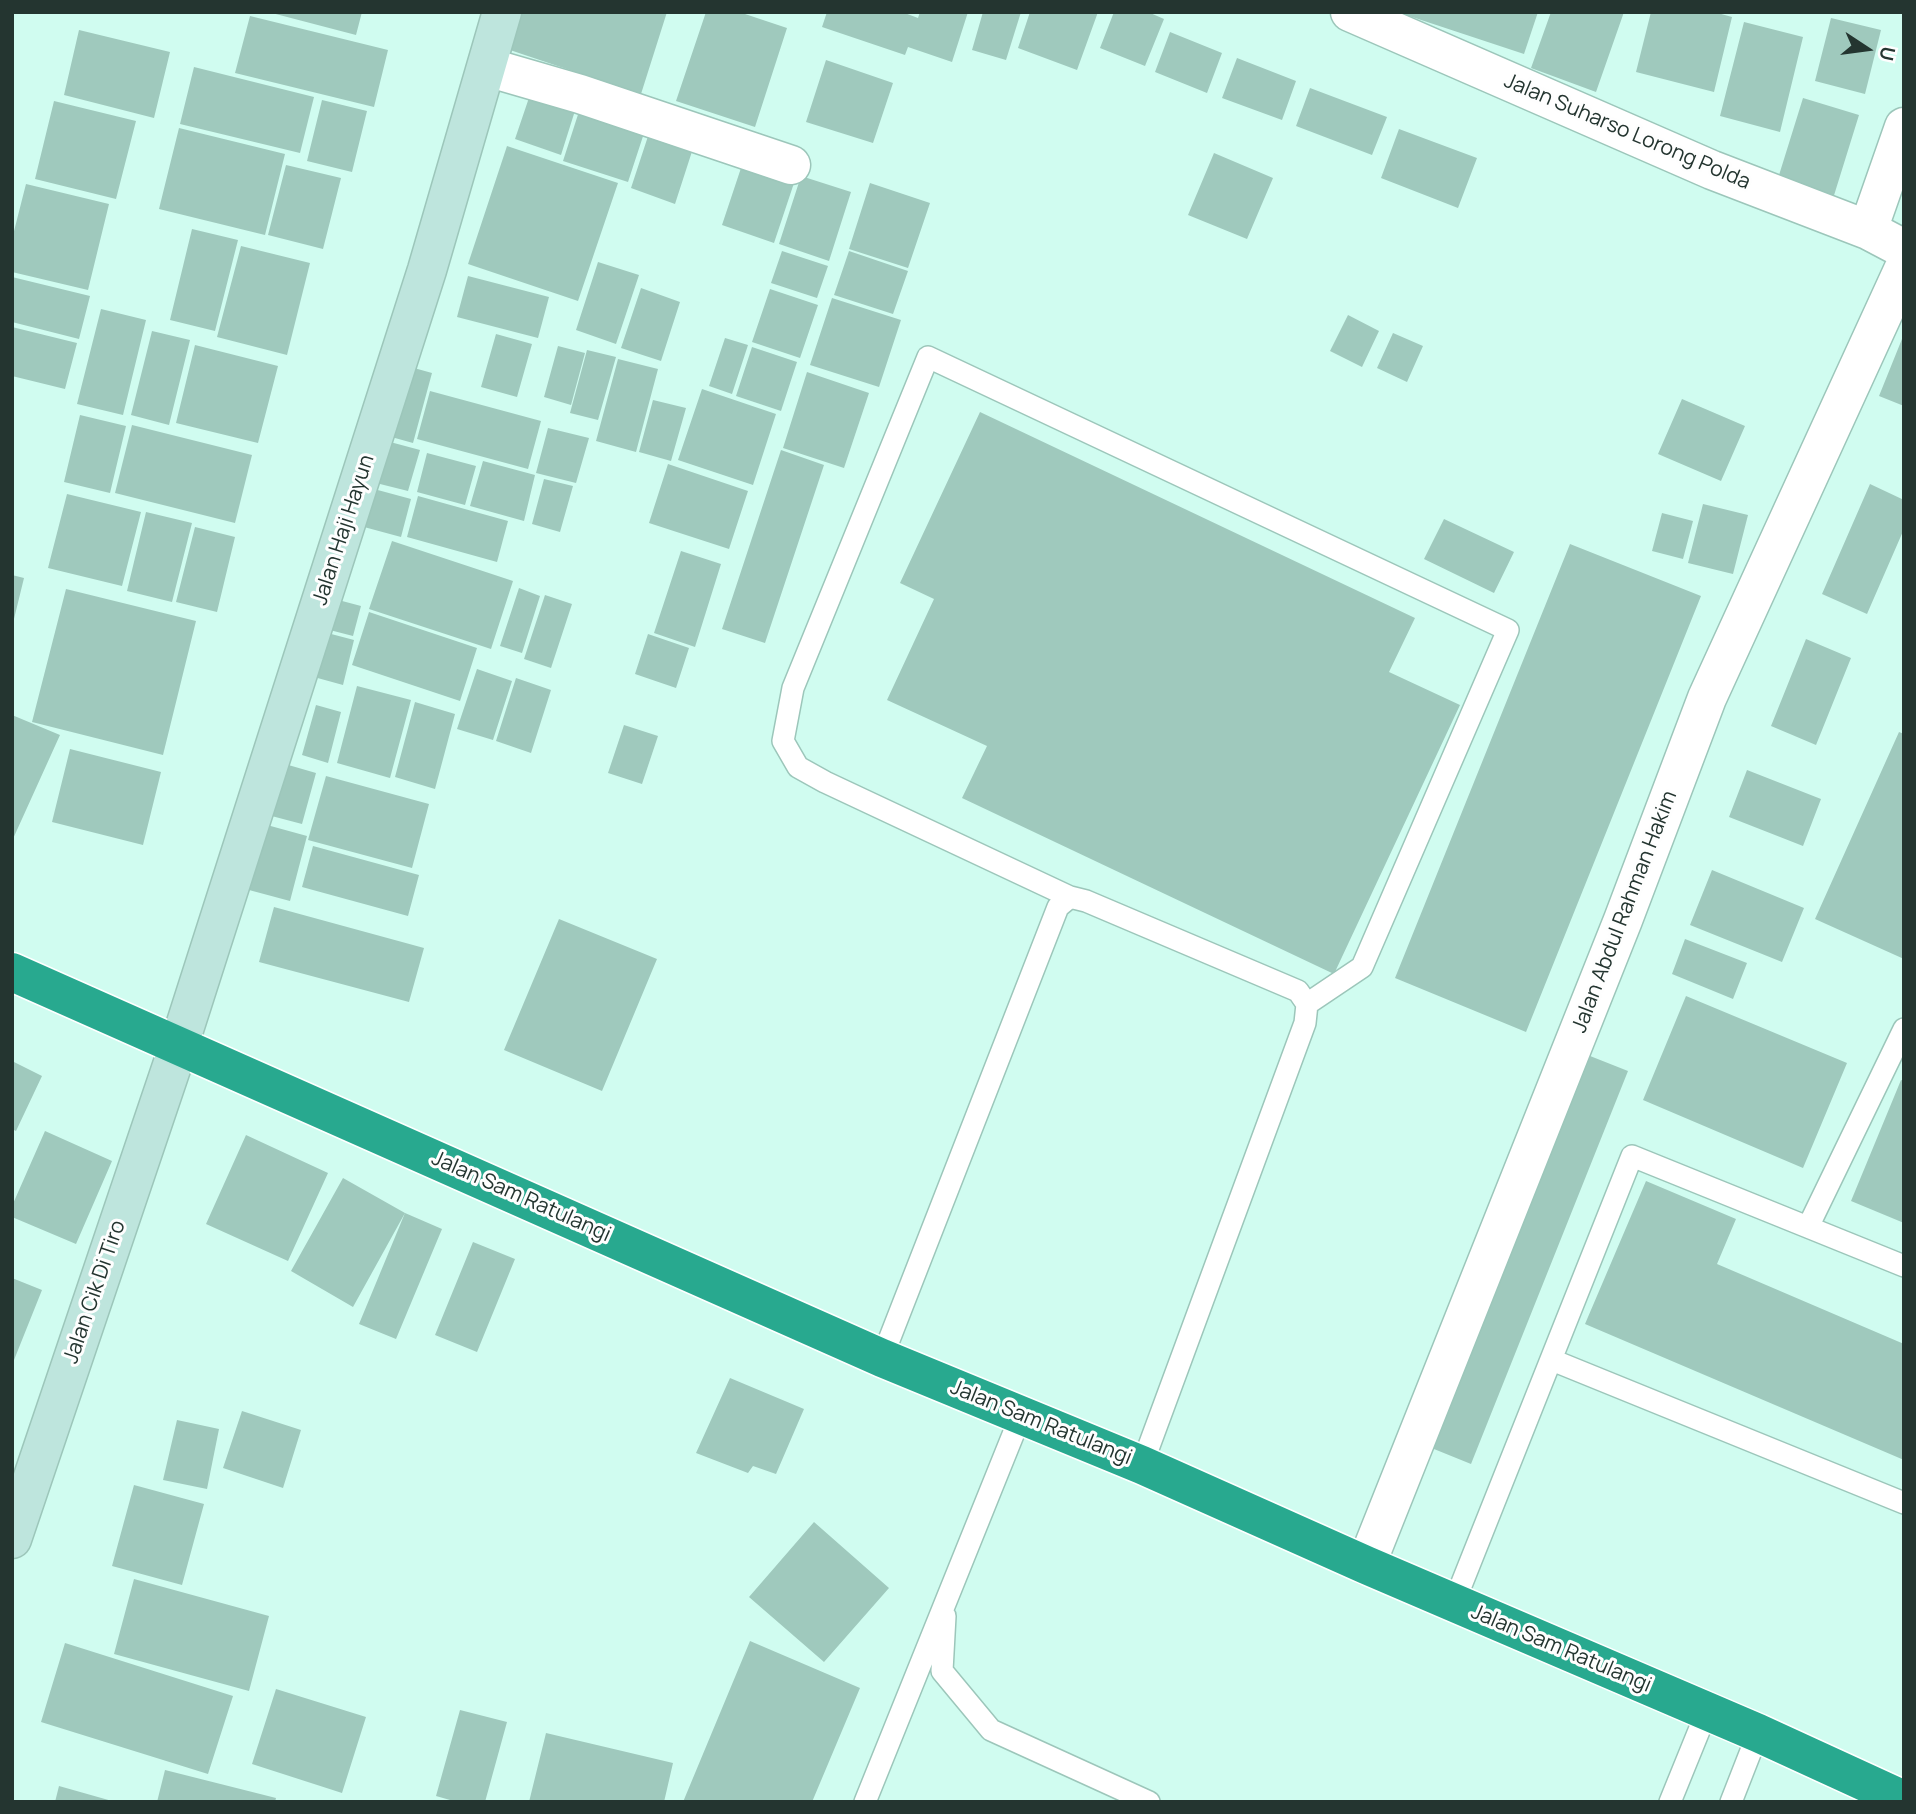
<!DOCTYPE html>
<html>
<head>
<meta charset="utf-8">
<style>
  body { margin:0 }
  #map { position:relative; width:1916px; height:1814px; overflow:hidden; background:#d0fcf0; font-family:Manrope,sans-serif }
  canvas { display:block }
  .frame { position:absolute; inset:0; border:14px solid #243530; pointer-events:none }
  .north { position:absolute; left:1832px; top:14px; width:70px; height:70px; -webkit-text-stroke:5px #fefefe; paint-order:stroke; rotate:103deg; font-size:19px; font-weight:700; line-height:28px; text-align:center; color:#243530 }
  .north::after { content:''; display:block; margin:auto; width:24px; height:32px; background:#243530; clip-path:polygon(50% 0,100% 100%,50% 72%,0 100%) }
</style>
</head>
<body>
<div id="map">
<canvas width="1916" height="1814"></canvas>
<div class="frame"></div>
<div class="north">U</div>
</div>
<script>
const context = document.querySelector('canvas').getContext('2d');
context.lineJoin = 'round';
function fill(path, color) { context.fillStyle = color; context.fill(path, 'evenodd'); }
const shape = rows => new Path2D(rows.map(r => 'M' + r).join(''));
function stroke(path, color, width, dash) { context.strokeStyle = color; context.lineWidth = width; context.lineCap = dash ? 'butt' : 'round'; context.setLineDash(dash || []); context.stroke(path); }
function write(font, color, halo, rows, align = 'center') {
  context.font = font + ' Manrope,sans-serif'; context.lineWidth = 6; context.setLineDash([]); context.textBaseline = 'middle'; context.strokeStyle = halo; context.fillStyle = color; for (const [text, x, y, turn = 0] of rows) {
    context.save(); context.translate(x, y); context.rotate((+turn || 0) * Math.PI / 180); context.textAlign = isNaN(turn) ? turn : align; if (halo) context.strokeText(text, 0, 0); context.fillText(text, 0, 0); context.restore();
  }
}
fill(shape([
  [268,12,362,12,356,35],
  [516,12,667,12,641,94,504,48],
  [706,12,739,12,787,28,755,127,676,101],
  [827,12,902,12,918,18,920,12,968,12,952,62,908,47,905,55,822,27],
  [983,12,1021,12,1006,60,972,50],
  [1030,12,1098,12,1077,70,1018,48],
  [1114,12,1148,12,1164,19,1145,66,1100,48],
  [1397,12,1538,12,1524,54],
  [1551,12,1624,12,1596,92,1531,68],
  [1651,12,1714,12,1732,17,1714,92,1636,72],
  [250,16,388,50,374,107,235,73],
  [1831,18,1881,30,1865,94,1815,81],
  [1744,22,1803,37,1780,132,1720,116],
  [79,30,170,52,154,118,64,95],
  [1170,32,1222,53,1207,93,1155,72],
  [1237,58,1296,81,1282,120,1222,98],
  [826,60,893,83,873,143,806,122],
  [194,67,314,97,300,153,180,124],
  [534,83,579,98,561,155,515,139],
  [1310,88,1387,117,1372,155,1296,126],
  [1803,98,1859,115,1831,205,1775,188],
  [583,99,648,121,628,182,563,161],
  [322,100,367,111,352,172,307,161],
  [54,101,136,121,116,199,35,179],
  [653,121,697,136,675,204,631,188],
  [179,128,285,154,265,235,159,209],
  [1399,129,1477,158,1458,208,1381,178],
  [507,146,618,183,578,301,468,264],
  [1214,153,1273,178,1247,239,1188,215],
  [286,165,341,178,323,249,268,235],
  [742,165,794,183,774,243,722,225],
  [801,176,851,192,829,261,779,244],
  [870,183,930,203,908,268,849,249],
  [26,184,109,204,88,290,12,272,12,239],
  [192,229,238,240,215,331,170,320],
  [241,246,310,263,287,355,217,337],
  [782,251,828,266,817,298,771,283],
  [849,251,908,271,893,314,834,295],
  [598,262,639,275,616,344,576,330],
  [468,276,549,297,538,338,457,317],
  [12,277,90,296,79,339,12,322],
  [641,288,680,302,661,361,621,348],
  [770,289,818,305,800,358,752,342],
  [832,298,901,320,879,387,810,365],
  [101,309,146,320,123,415,77,404],
  [1348,315,1379,331,1362,367,1330,351],
  [12,327,77,343,65,389,12,376],
  [152,331,190,340,169,425,131,415],
  [1393,333,1423,346,1407,382,1377,368],
  [496,334,532,344,517,397,481,387],
  [1904,334,1904,406,1879,396],
  [725,338,748,345,732,394,709,386],
  [195,345,278,366,258,443,176,423],
  [558,346,585,353,571,405,544,397],
  [752,347,797,362,781,411,736,396],
  [587,350,616,357,598,420,570,413],
  [618,359,658,369,636,452,596,441],
  [396,363,432,373,413,443,377,433],
  [807,372,869,393,844,468,783,448],
  [702,389,776,414,753,485,678,460],
  [430,391,541,421,528,469,417,439],
  [1682,399,1745,426,1721,481,1658,454],
  [653,400,686,408,671,461,639,452],
  [980,412,1415,618,1389,672,1460,705,1334,974,962,798,987,746,887,700,934,599,900,583],
  [80,415,126,426,110,493,64,482],
  [132,425,252,455,235,523,115,493],
  [548,428,589,438,576,483,536,473],
  [379,439,420,450,408,491,368,481],
  [781,450,824,465,765,643,722,629],
  [427,453,476,466,465,505,417,492],
  [483,461,535,475,524,521,470,506],
  [668,464,748,491,729,549,649,523],
  [544,479,573,486,560,532,532,524],
  [1870,484,1904,500,1904,529,1867,614,1822,594],
  [374,489,411,499,401,537,364,527],
  [67,494,141,512,122,586,48,568],
  [418,496,508,521,497,562,407,537],
  [1703,504,1748,515,1733,574,1688,563],
  [146,512,192,523,172,602,127,591],
  [1662,513,1693,521,1683,559,1652,551],
  [1444,519,1514,552,1494,593,1424,559],
  [195,527,235,537,217,612,176,602],
  [392,541,513,581,491,649,369,609],
  [1570,544,1701,596,1526,1032,1395,978],
  [681,551,721,564,695,647,654,633],
  [12,575,24,578,13,623,12,622],
  [519,588,540,596,522,653,500,646],
  [66,589,196,621,163,755,32,722],
  [545,595,572,604,551,668,524,659],
  [327,597,361,606,353,636,318,627],
  [369,612,477,648,460,701,352,665],
  [316,630,354,640,343,685,303,674],
  [648,634,689,648,676,688,635,674],
  [1806,639,1851,658,1816,745,1771,726],
  [477,669,512,681,493,740,457,729],
  [516,678,551,690,531,753,496,741],
  [357,686,411,700,390,778,337,763],
  [415,702,455,714,435,789,395,777],
  [316,705,341,712,328,763,302,755],
  [12,715,60,735,12,841],
  [624,725,658,736,642,784,608,773],
  [1899,732,1904,734,1904,959,1815,919],
  [70,749,161,772,143,845,52,822],
  [278,762,316,773,302,824,264,814],
  [1747,770,1821,799,1803,846,1729,817],
  [326,776,429,804,412,868,308,840],
  [267,825,307,836,290,901,249,890],
  [313,846,419,875,408,916,302,887],
  [1712,870,1804,908,1782,962,1690,925],
  [274,907,424,948,409,1002,259,962],
  [559,919,657,959,602,1091,504,1050],
  [1685,939,1747,963,1733,999,1672,974],
  [1686,996,1847,1063,1803,1168,1643,1100],
  [1585,1054,1628,1071,1471,1464,1429,1447],
  [12,1061,42,1076,16,1131,12,1129],
  [1901,1080,1904,1081,1904,1223,1851,1201],
  [45,1131,112,1161,76,1244,12,1217,12,1206],
  [246,1135,328,1173,288,1261,206,1224],
  [343,1178,405,1213,353,1307,291,1271],
  [1646,1181,1736,1219,1717,1264,1904,1344,1904,1460,1585,1324],
  [405,1213,442,1229,396,1339,359,1324],
  [473,1242,515,1259,477,1352,435,1335],
  [12,1278,42,1290,12,1365],
  [730,1378,804,1409,776,1474,753,1466,748,1473,696,1453],
  [242,1411,301,1430,283,1488,223,1468],
  [177,1420,219,1429,207,1489,163,1480],
  [134,1485,204,1504,182,1585,112,1566],
  [814,1522,889,1588,824,1662,749,1597],
  [134,1579,269,1616,249,1691,114,1654],
  [750,1641,860,1688,812,1802,683,1802],
  [65,1643,233,1696,208,1774,41,1722],
  [276,1689,366,1717,342,1793,252,1764],
  [460,1710,507,1722,485,1802,457,1802,436,1796],
  [546,1733,673,1763,664,1802,529,1802],
  [165,1770,276,1798,275,1802,157,1802],
  [59,1786,112,1801,112,1802,55,1802]
]), '#9fc9bd');
const lane = shape([
  [1070,897,825,782,798,767,783,741,793,688,928,357,1508,630,1362,967,1307,1004],
  [1808,1227,1904,1029],
  [882,1358,1058,907,1070,897,1086,901,1298,991,1307,1004,1305,1023,1142,1465],
  [1552,1360,1904,1503],
  [1454,1603,1632,1156,1904,1266],
  [945,1616,942,1671,991,1730,1149,1802],
  [865,1802,1021,1415],
  [1670,1802,1707,1711],
  [1731,1802,1758,1733]
]);
const street = shape([
  [1350,12,1712,170,1868,230,1904,249],
  [487,67,580,94,791,165],
  [1868,230,1904,127],
  [1366,1565,1623,920,1707,698,1904,268]
]);
const secondary = shape([
  [12,1539,179,1045,427,270,502,12]
]);
const highway = shape([
  [12,972,882,1358,1142,1465,1366,1565,1758,1733,1904,1800]
]);
stroke(lane, '#9cc6ba', 24);
stroke(street, '#9cc6ba', 41);
stroke(secondary, '#9cc6ba', 41);
stroke(highway, '#fff', 41);
stroke(lane, '#fff', 21);
stroke(street, '#fff', 38);
stroke(secondary, '#bee5dd', 38);
stroke(highway, '#28a98f', 38);
write('21px', '#243530', '#fefefe', [
  ["Jalan Suharso Lorong Polda",1627,132,23],
  ["Jalan Haji Hayun",344,530,-72],
  ["Jalan Abdul Rahman Hakim",1625,912,-69],
  ["Jalan Sam Ratulangi",521,1197,24],
  ["Jalan Cik Di Tiro",95,1292,-71],
  ["Jalan Sam Ratulangi",1041,1423,22],
  ["Jalan Sam Ratulangi",1561,1649,23]
]);
</script>
</body>
</html>
